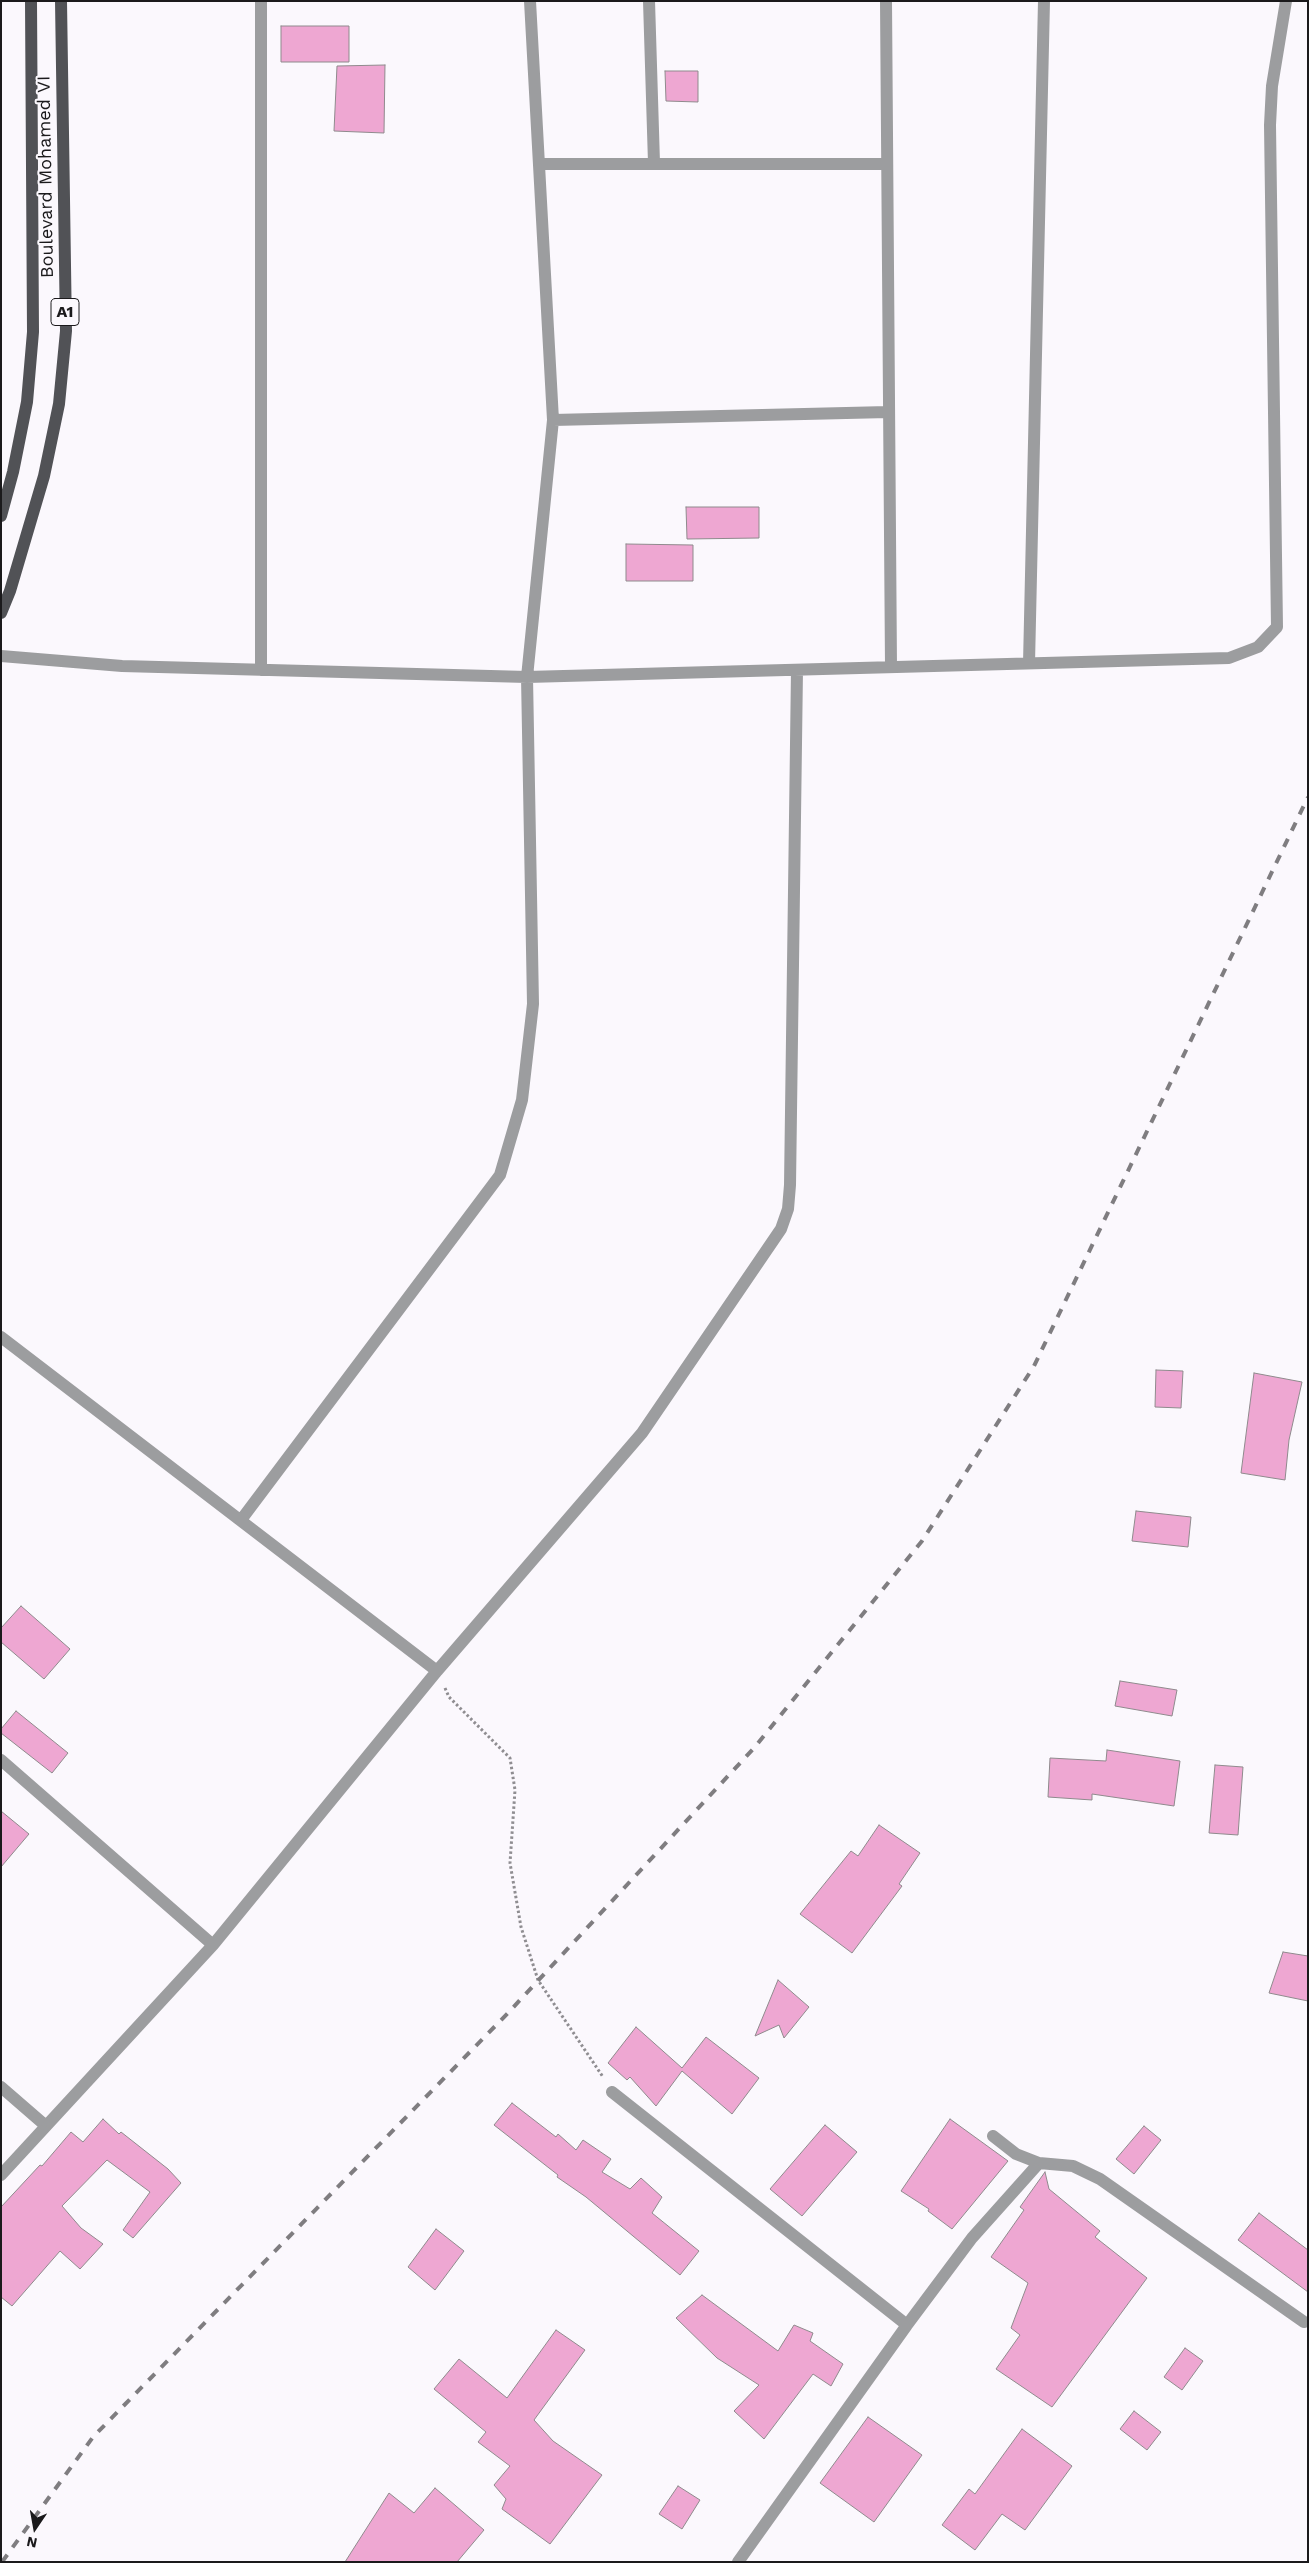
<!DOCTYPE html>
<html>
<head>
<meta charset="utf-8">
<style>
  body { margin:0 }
  #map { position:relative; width:1309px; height:2563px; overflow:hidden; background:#fbf8fd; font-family:"Work Sans",sans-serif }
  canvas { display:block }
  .frame { position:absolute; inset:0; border:2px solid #1b1a1c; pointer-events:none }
  .north { position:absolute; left:10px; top:2503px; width:50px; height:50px; -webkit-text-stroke:4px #fbf8fd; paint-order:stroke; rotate:192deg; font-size:14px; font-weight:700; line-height:20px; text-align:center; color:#1b1a1c }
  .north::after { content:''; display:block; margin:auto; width:18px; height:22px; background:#1b1a1c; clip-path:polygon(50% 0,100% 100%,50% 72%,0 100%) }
</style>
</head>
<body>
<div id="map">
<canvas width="1309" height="2563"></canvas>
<div class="frame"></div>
<div class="north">N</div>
</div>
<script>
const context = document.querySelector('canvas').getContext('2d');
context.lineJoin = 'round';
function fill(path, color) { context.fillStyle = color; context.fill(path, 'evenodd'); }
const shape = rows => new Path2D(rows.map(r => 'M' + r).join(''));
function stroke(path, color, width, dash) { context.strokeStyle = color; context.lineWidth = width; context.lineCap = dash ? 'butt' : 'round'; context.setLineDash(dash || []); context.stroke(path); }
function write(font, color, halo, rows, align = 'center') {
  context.font = font + ' "Work Sans",sans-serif'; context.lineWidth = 4; context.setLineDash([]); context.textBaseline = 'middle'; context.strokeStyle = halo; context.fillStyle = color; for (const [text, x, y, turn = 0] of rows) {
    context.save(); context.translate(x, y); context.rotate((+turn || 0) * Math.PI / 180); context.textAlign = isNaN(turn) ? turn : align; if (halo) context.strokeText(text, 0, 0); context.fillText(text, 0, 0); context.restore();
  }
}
const building = shape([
  [281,26,349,26,349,62,281,62,281,26],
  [385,65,384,133,334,131,337,66,385,65],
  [665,71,698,71,698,102,666,101,665,71],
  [686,507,759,507,759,538,687,539,686,507],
  [626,544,693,545,693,581,626,581,626,544],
  [1156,1370,1183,1371,1181,1408,1155,1407,1156,1370],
  [1254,1373,1302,1382,1289,1440,1285,1480,1241,1473,1254,1373],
  [1136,1511,1191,1517,1188,1547,1132,1541,1136,1511],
  [21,1606,70,1649,44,1679,1,1642,1,1628,21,1606],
  [1120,1681,1177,1690,1172,1716,1115,1706,1120,1681],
  [16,1711,68,1753,52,1773,1,1733,1,1729,16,1711],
  [1107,1750,1180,1761,1174,1806,1092,1794,1092,1800,1048,1797,1050,1758,1106,1761,1107,1750],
  [1215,1765,1243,1767,1238,1835,1209,1833,1215,1765],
  [1,1811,29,1834,1,1867,1,1811],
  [879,1825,920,1853,899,1884,902,1886,852,1953,800,1914,851,1851,858,1856,879,1825],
  [1283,1952,1308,1956,1308,2001,1269,1993,1283,1952],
  [778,1980,809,2007,784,2038,779,2025,755,2036,778,1980],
  [636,2027,682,2068,706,2037,759,2078,732,2114,682,2071,656,2106,630,2077,627,2080,608,2063,636,2027],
  [512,2103,556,2137,558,2134,576,2150,583,2140,611,2159,602,2172,630,2189,641,2178,662,2197,652,2213,699,2251,680,2275,586,2197,557,2177,558,2175,494,2125,512,2103],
  [103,2119,119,2134,121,2132,168,2169,181,2183,133,2238,123,2230,150,2192,107,2160,62,2206,81,2228,103,2244,80,2269,60,2251,12,2306,1,2297,1,2207,40,2165,42,2166,71,2132,83,2142,103,2119],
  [950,2119,1008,2161,952,2229,928,2211,929,2209,901,2191,950,2119],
  [825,2125,857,2152,802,2216,770,2189,825,2125],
  [1144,2126,1161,2140,1134,2174,1116,2159,1144,2126],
  [1045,2172,1049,2189,1100,2231,1095,2237,1147,2278,1052,2407,996,2369,1020,2335,1011,2328,1028,2283,991,2257,1024,2210,1020,2207,1045,2172],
  [1259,2213,1308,2250,1308,2292,1238,2240,1259,2213],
  [436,2229,464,2251,435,2290,408,2267,436,2229],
  [702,2295,778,2351,794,2325,813,2333,810,2341,843,2364,831,2386,813,2374,764,2439,734,2411,759,2385,717,2358,676,2318,702,2295],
  [556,2330,585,2350,534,2420,553,2441,602,2475,550,2544,502,2509,506,2499,494,2485,510,2466,478,2442,486,2432,434,2389,459,2359,507,2398,556,2330],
  [1185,2348,1203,2361,1182,2390,1164,2377,1185,2348],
  [1134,2411,1161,2432,1147,2450,1120,2429,1134,2411],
  [868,2417,922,2455,874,2522,820,2483,868,2417],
  [1022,2429,1072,2466,1025,2530,1002,2514,975,2550,942,2525,969,2489,975,2494,1022,2429],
  [678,2486,700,2500,682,2529,659,2514,678,2486],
  [435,2488,484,2530,457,2562,345,2562,389,2493,414,2513,435,2488]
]);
fill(building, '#eea7d2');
stroke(building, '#8f8a8d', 1);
stroke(shape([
  [445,1688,449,1697,510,1758,515,1790,510,1863,521,1927,538,1980,603,2077]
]), '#8f8d91', 3, [2.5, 2.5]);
stroke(shape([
  [649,1,654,163],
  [886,1,891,667],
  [539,164,886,164],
  [553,420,888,412],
  [1,656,122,666,527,677,1229,658,1258,647,1277,627,1270,125,1272,86,1286,1],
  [1029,663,1044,1],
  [261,670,261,1],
  [1,1337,437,1671],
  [241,1520,500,1175,522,1100,533,1004,527,677,553,420,530,1],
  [1,1760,213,1945],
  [1,2087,46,2126],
  [612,2092,907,2325],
  [993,2136,1016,2154,1039,2163,1073,2166,1100,2179,1304,2322],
  [1,2175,213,1945,437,1671,642,1433,781,1229,788,1209,790,1185,797,670],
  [738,2562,907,2325,972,2238,1039,2163]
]), '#9c9d9f', 12);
stroke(shape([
  [1,516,13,472,27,402,33,332,31,1],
  [1,613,10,591,44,476,59,404,66,331,61,1]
]), '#515256', 12);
stroke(shape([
  [2,2562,93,2437,508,2013,754,1748,922,1541,1034,1366,1308,797]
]), '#7f7d80', 4, [9, 9]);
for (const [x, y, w] of [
  [65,312,28]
]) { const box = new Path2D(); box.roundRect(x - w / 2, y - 13.5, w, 27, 4); context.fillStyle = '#fbf8fd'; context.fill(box); stroke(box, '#1b1a1c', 1); }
write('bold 16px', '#1b1a1c', null, [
  ["A1",65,312]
]);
write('18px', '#1b1a1c', '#fbf8fd', [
  ["Boulevard Mohamed VI",46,177,-91]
]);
</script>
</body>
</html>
